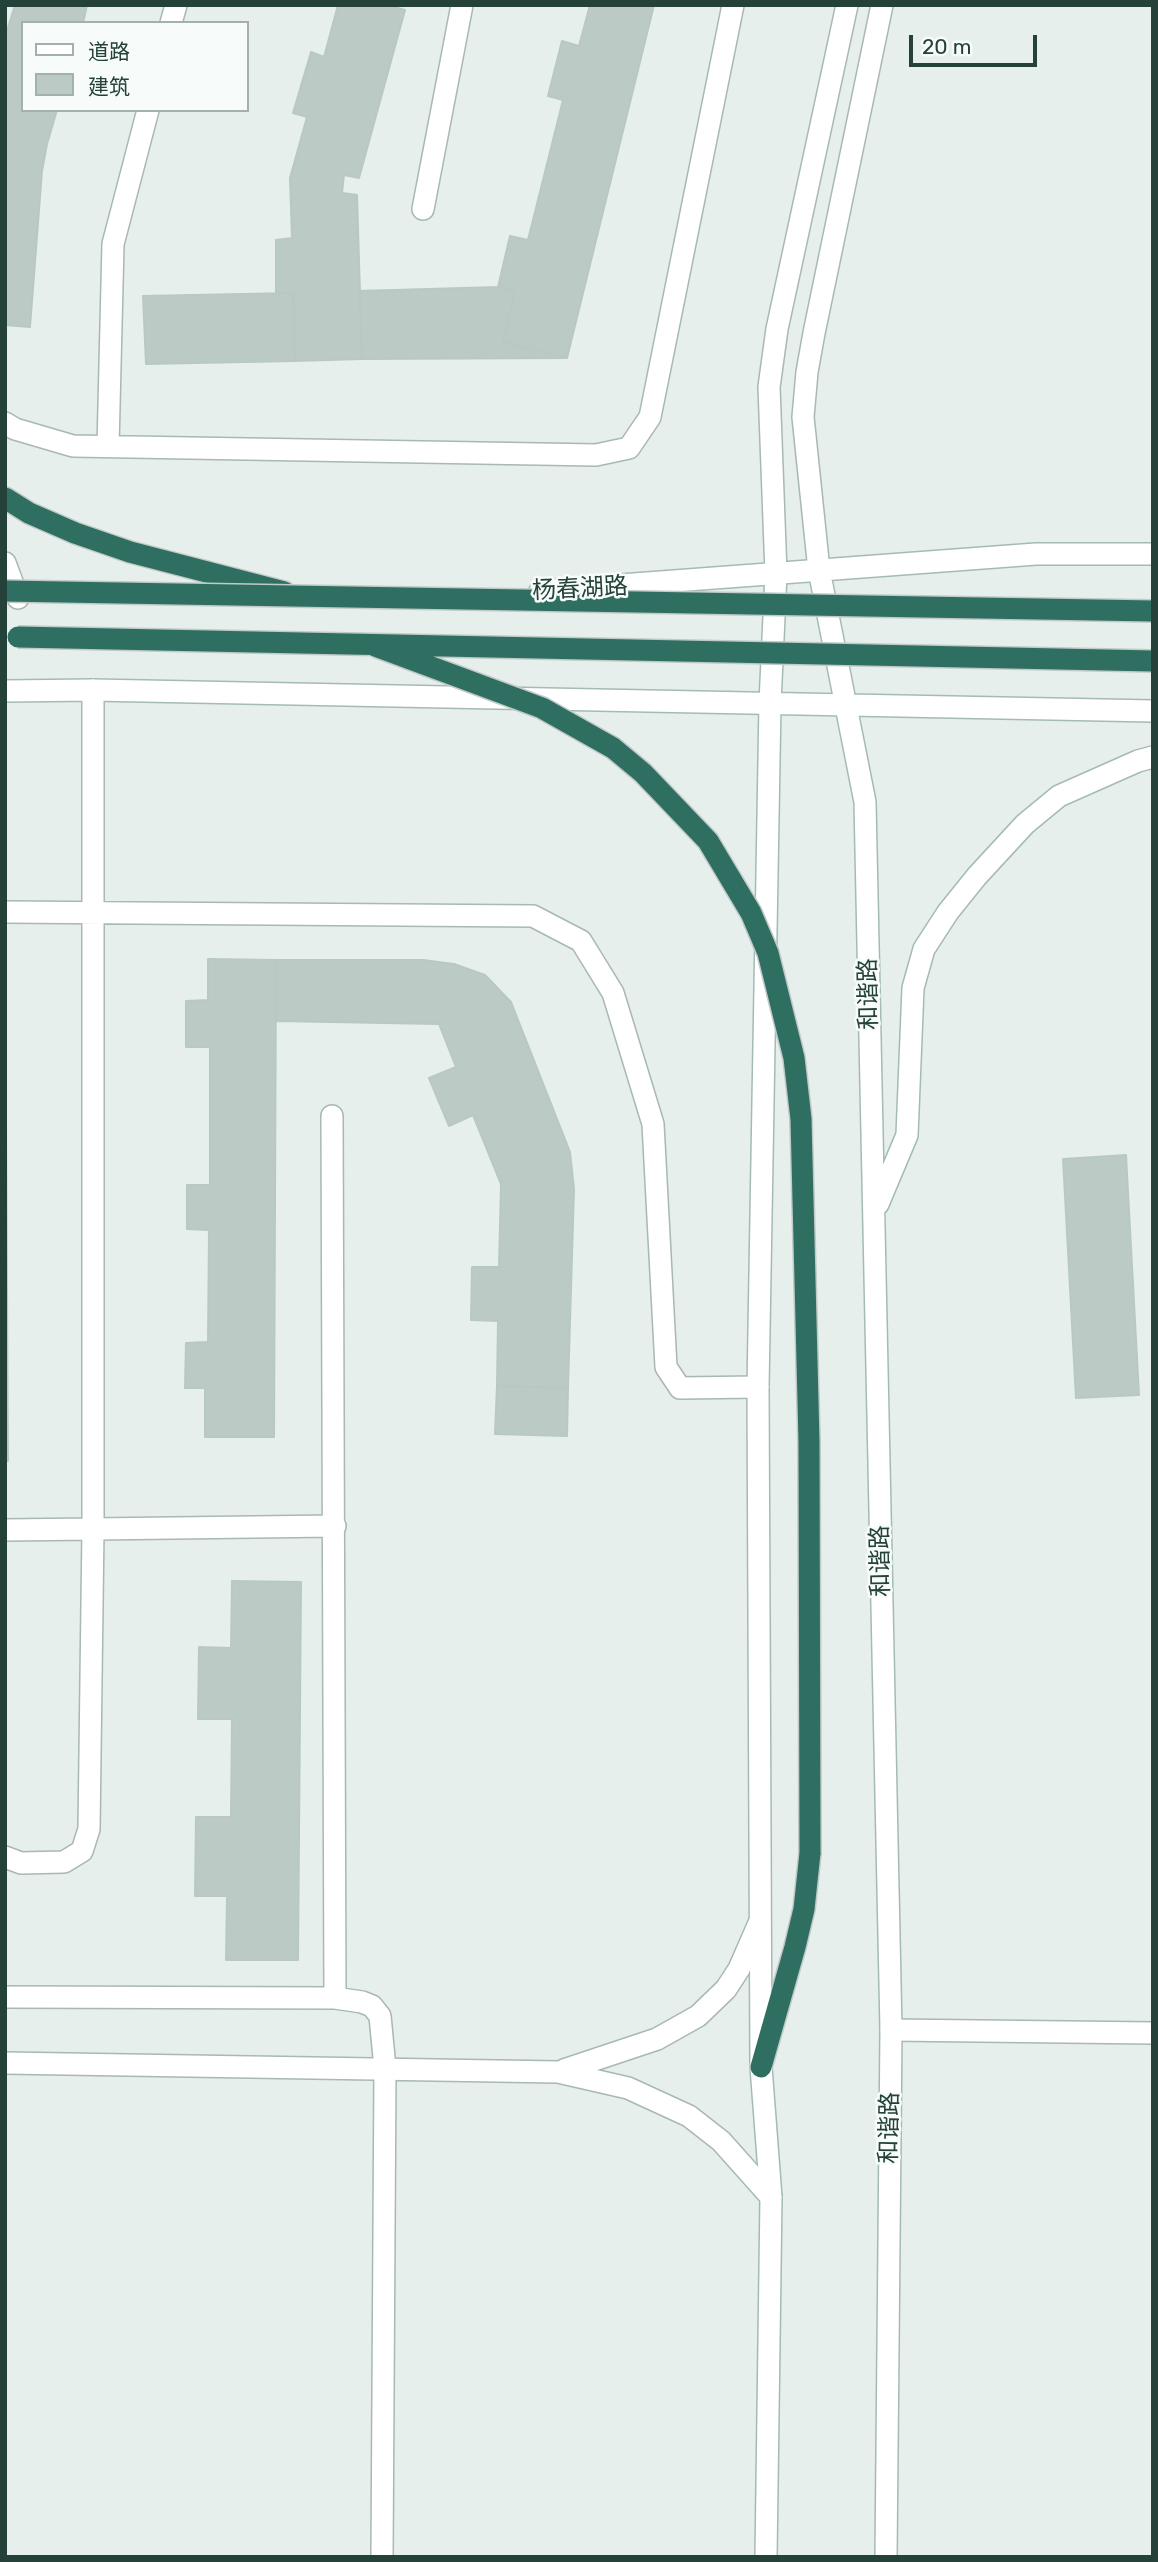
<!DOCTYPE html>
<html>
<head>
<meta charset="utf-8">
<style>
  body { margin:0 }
  #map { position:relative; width:1158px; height:2562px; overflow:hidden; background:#e6efeb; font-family:Rubik,"Noto Sans SC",sans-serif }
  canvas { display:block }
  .frame { position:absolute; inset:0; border:7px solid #24423a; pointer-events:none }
  .legend { position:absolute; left:21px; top:21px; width:228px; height:91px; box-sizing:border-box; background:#f7fbf9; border:2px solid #a3b1ad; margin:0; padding:9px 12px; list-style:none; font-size:21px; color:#24423a }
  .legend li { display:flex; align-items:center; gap:14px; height:35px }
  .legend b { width:35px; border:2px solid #a3b1ad }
  .scale { position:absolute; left:909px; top:35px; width:128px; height:32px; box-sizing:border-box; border:4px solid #24423a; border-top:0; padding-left:9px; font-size:21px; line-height:24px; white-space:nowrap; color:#24423a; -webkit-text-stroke:5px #f7fbf9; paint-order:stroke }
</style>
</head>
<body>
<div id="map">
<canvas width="1158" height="2562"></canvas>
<div class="frame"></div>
<ul class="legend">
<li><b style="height:9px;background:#fff"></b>道路</li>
<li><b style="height:19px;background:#bbcac4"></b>建筑</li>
</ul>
<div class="scale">20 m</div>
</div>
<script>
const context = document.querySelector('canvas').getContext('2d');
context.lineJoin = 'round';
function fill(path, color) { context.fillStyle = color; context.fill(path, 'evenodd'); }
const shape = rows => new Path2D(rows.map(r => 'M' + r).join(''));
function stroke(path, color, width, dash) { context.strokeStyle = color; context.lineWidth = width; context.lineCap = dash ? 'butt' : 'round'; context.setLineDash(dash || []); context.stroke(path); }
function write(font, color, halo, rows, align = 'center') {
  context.font = font + ' Rubik,"Noto Sans SC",sans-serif'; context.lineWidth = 5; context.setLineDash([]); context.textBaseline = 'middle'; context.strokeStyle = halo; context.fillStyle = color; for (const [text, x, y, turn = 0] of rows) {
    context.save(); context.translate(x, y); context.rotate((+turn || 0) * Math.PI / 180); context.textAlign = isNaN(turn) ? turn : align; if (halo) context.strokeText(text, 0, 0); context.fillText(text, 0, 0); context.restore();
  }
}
const building = shape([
  [15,5,87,5,83,23,23,23,23,110,57,110,47,144,42,171,30,327,5,325,5,37,15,5],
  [338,5,387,5,405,10,359,178,344,175,342,193,357,195,362,359,295,361,293,293,276,293,276,240,292,238,290,178,307,117,293,113,311,52,324,57,338,5],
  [590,5,654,5,567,358,503,342,515,292,498,287,510,236,528,240,563,100,548,96,562,41,579,46,590,5],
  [498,287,515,292,503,342,567,358,362,359,359,291,498,287],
  [293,293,295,361,146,364,143,296,293,293],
  [5,950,8,1461,5,1461,5,950],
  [208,959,276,960,274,1437,205,1437,205,1388,185,1388,186,1343,208,1342,209,1230,187,1229,187,1185,210,1185,210,1047,186,1047,186,1001,208,1000,208,959],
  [276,960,423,960,454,964,485,975,511,1002,570,1152,574,1189,568,1388,497,1386,498,1321,471,1320,472,1267,499,1267,501,1184,473,1115,449,1126,429,1078,456,1067,439,1024,276,1021,276,960],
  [1126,1155,1139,1395,1076,1398,1063,1159,1126,1155],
  [497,1386,568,1388,567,1436,495,1434,497,1386],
  [232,1581,301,1582,298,1960,226,1960,227,1896,195,1896,196,1817,231,1817,232,1719,198,1719,199,1647,231,1648,232,1581]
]);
fill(building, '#bbcac4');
stroke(building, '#b8c9c2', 2);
const lane = shape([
  [171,23,176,5],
  [5,423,15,429,73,446,596,455,629,448,650,417,733,5],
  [108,446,113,244,148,110],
  [5,563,18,598],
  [93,690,93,1529,335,1526],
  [5,912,533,916,581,941,613,993,653,1124,666,1367,680,1388,758,1387],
  [332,1116,335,1998],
  [5,1530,93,1529,89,1829,82,1851,64,1862,21,1863,5,1857],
  [5,1997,335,1998,362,2002,372,2006,380,2016,385,2068,382,2557]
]);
const street = shape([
  [423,209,462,5],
  [819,570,803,417,807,372,814,333,882,5],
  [776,574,769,387,777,329,847,5],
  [891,2030,1153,2033],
  [5,2063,558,2072,628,2088,689,2116,721,2141,771,2197],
  [564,2070,657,2039,698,2016,726,1989,739,1969,760,1921]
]);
const secondary = shape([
  [819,570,865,802,891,2030,886,2557],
  [540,591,1036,554,1153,554],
  [5,691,93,690,1153,711],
  [878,1204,907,1135,913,988,924,949,948,912,977,876,1025,824,1059,796,1138,761,1153,757],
  [766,2557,771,2197,761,2067,758,1387,770,703,776,574]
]);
const highway = shape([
  [5,498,29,513,75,533,130,552,284,592],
  [761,2067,795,1947,804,1909,810,1853]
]);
stroke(lane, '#a8b8b2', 24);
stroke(street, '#a8b8b2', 24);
stroke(secondary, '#a4bbb3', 24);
stroke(highway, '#c2cac8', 24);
stroke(lane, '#fff', 21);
stroke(street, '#fff', 21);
stroke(secondary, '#fff', 21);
stroke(highway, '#2f6f62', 21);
const highwayBridge = shape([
  [5,591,1153,611],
  [18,637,1153,661],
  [375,646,542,708,613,748,643,773,708,841,751,913,768,953,794,1058,801,1119,809,1442,810,1853]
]);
stroke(highwayBridge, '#c2cac8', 24, []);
stroke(highwayBridge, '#2f6f62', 21);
write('24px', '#24423a', '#f7fbf9', [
  ["杨春湖路",580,589,-3],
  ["和谐路",869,994,-91],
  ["和谐路",881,1561,-91],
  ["和谐路",890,2128,-89]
]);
</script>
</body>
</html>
